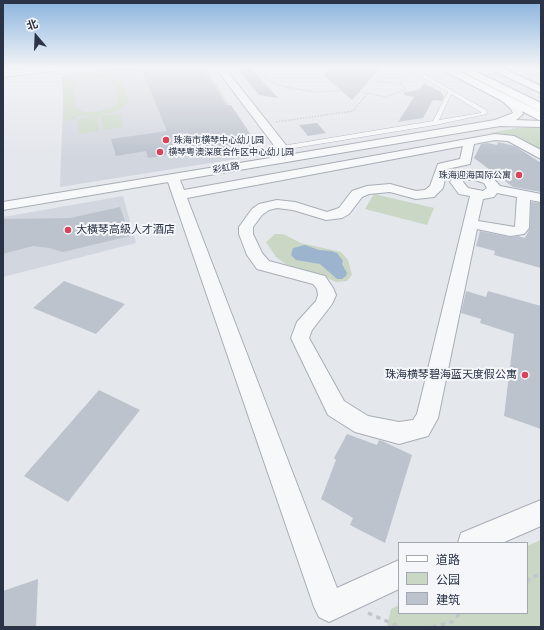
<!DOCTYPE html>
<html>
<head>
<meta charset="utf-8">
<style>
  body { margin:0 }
  #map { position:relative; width:544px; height:630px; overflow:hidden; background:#e4e7ec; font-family:Inter,"Noto Sans SC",sans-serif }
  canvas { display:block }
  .frame { position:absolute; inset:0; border:4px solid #2a3446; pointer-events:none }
  .legend { position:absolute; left:398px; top:542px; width:130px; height:72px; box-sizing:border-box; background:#f4f6f9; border:1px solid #a3a8b1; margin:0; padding:5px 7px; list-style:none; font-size:12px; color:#2a3446 }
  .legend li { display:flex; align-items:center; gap:8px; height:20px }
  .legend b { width:20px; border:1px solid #a3a8b1 }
  .north { position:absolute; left:16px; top:16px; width:40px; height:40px; -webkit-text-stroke:3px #f4f6f9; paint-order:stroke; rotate:341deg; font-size:11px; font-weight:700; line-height:16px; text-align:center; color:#2a3446 }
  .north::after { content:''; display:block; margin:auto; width:14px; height:18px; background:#2a3446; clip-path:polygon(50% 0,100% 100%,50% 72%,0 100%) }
</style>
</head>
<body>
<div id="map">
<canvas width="544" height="630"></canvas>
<div class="frame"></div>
<ul class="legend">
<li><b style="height:5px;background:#fff"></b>道路</li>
<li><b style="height:11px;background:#c9d7c4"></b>公园</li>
<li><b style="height:11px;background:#bdc3cd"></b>建筑</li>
</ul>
<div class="north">北</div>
</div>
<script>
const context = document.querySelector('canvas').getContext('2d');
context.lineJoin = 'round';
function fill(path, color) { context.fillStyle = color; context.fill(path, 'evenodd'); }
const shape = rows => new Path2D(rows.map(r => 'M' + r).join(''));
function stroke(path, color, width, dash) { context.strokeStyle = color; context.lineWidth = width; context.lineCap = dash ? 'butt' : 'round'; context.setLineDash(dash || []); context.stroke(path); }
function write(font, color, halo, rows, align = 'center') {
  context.font = font + ' Inter,"Noto Sans SC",sans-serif'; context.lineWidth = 4; context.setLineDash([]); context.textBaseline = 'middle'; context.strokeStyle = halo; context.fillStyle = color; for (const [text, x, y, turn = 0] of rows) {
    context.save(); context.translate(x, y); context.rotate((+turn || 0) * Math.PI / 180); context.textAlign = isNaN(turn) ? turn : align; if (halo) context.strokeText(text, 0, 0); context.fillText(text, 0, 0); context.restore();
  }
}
fill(shape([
  [120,67,205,67,261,155,60,187,64,73],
  [123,196,136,243,3,277,3,217]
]), '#d2d6de');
fill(shape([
  [96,75,109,75,122,80,129,102,118,111,97,116,99,131,79,134,78,119,94,117,76,116,76,119,64,121,62,77,72,76,73,80],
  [90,79,104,79,113,82,118,101,116,105,110,108,95,112,85,112,76,108,74,86,78,83],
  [120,114,123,127,103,130,101,116],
  [541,126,541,152,511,137,490,133,517,128],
  [374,194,434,208,427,225,365,209],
  [275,234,283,234,301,243,341,252,348,260,352,275,347,281,336,282,319,274,287,265,276,257,266,242],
  [541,540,541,627,387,627,391,609,399,605,399,613,527,613,527,546]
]), '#c9d7c4');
fill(shape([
  [305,245,319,250,331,251,337,253,343,261,342,264,347,273,346,276,342,279,337,279,320,264,296,260,291,255,293,248]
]), '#9db4ce');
fill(shape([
  [162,67,202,67,226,105,231,105,255,141,224,146,226,148,211,151,210,148,148,158,146,151,116,156,111,139,167,131,142,70],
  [236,67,250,67,278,98,259,95],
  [325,67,381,67,352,100,322,74,325,73,323,71,329,71],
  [424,83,441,92,441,93,444,96,442,101,433,100,423,118,398,122,414,97,404,95,404,92,419,90],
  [317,123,326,133,308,136,299,125],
  [498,142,515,146,541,163,541,192,513,187,474,158,481,144,488,143,497,145],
  [531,202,541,203,541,268,494,255,495,251,476,246,480,231,510,237,518,236,525,238,530,228],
  [120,207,130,236,63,252,49,248,33,246,3,254,3,219,70,218],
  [64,281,125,304,96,334,33,308],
  [466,291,486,297,488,291,541,306,541,429,504,416,514,334,480,323,481,319,461,313],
  [99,390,140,410,68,502,24,476],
  [347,434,377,445,379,440,382,441,412,455,385,543,350,525,353,518,321,499,336,460,334,458],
  [38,579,36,627,3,627,3,591]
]), '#bdc3cd');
const lane = shape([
  [405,67,411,67,486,110,487,114,435,125,282,150,279,148,282,146,433,121,448,92,405,67],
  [451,94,481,112,481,113,439,120,451,94]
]);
const street = shape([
  [215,67,224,67,293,154,495,120,513,113,511,109,501,100,506,97,521,108,523,114,516,120,541,121,541,127,500,126,180,180,184,190,495,134,514,136,541,150,541,159,508,141,495,140,474,144,470,164,447,169,443,188,434,197,416,199,390,192,369,194,362,197,349,214,342,218,326,220,293,210,277,208,269,210,262,215,253,227,253,234,262,253,269,261,325,276,333,288,336,295,332,304,312,330,309,338,344,401,368,416,399,422,413,420,417,414,470,196,459,194,450,182,456,174,476,172,492,177,500,186,541,194,541,202,530,200,529,228,524,234,510,236,477,229,438,418,428,436,399,444,355,432,328,415,291,338,297,322,316,301,318,295,317,289,313,284,257,269,247,255,239,234,239,227,252,209,259,204,277,200,295,202,327,212,339,208,352,191,367,186,390,184,416,191,425,190,430,186,438,164,460,159,463,146,187,198,337,588,399,560,399,589,329,622,319,617,314,607,168,182,3,210,3,202,282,156,215,67],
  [464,180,475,180,484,183,487,188,483,191,468,188,463,182,464,180],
  [497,193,517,197,515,227,478,221,483,199,494,197,497,193],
  [541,500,541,526,502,543,458,543,461,533,541,500]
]);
const secondary = shape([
  [33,67,67,67,62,70,3,77,3,71,33,67],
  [437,67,451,67,541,112,541,121,437,67],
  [486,67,500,67,541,86,541,93,486,67]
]);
const primary = shape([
  [453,67,467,67,541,103,541,112,453,67]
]);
stroke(lane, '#a8aeb7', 1);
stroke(street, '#a8aeb7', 2);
stroke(secondary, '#a8aeb7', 2);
stroke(primary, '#a2abb9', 2);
stroke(shape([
  [272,67,265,70,266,78,273,83,290,88,317,92,351,90,386,97,405,90,403,85,382,82,371,78,368,74,372,67],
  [400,84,407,76],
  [276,122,353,111,367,94]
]), '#c2c5cb', 1.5, [1.5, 1.5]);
stroke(shape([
  [527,582,530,578,541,574],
  [368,613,400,627],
  [432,627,452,622,460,613]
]), '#c2c5cb', 3.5, [4.5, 4.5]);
fill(lane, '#f7f8fa');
fill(street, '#f7f8fa');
fill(secondary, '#fff');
fill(primary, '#fff');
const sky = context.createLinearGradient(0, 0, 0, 156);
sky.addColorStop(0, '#8ab4de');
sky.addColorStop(0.43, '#f3f4f6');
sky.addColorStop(1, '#f3f4f600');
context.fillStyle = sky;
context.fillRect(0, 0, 544, 156);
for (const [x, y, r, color] of [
  [166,140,4,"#d74358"],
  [160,152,4,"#d74358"],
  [519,175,4,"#d74358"],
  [68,230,4,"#d74358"],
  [525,375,4,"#d74358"]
]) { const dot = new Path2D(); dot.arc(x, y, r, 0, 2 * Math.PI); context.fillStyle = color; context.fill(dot); stroke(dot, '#f4f6f9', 1.5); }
write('9px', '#2a3446', '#f4f6f9', [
  ["珠海市横琴中心幼儿园",174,140],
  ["横琴粤澳深度合作区中心幼儿园",168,152],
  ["珠海迎海国际公寓",511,175,"right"]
], 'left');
write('9px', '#2a3446', '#f4f6f9', [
  ["彩虹路",226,168,-10]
]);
write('11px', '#2a3446', '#f4f6f9', [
  ["大橫琴高級人才酒店",76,230],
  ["珠海横琴碧海蓝天度假公寓",517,375,"right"]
], 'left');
</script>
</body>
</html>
